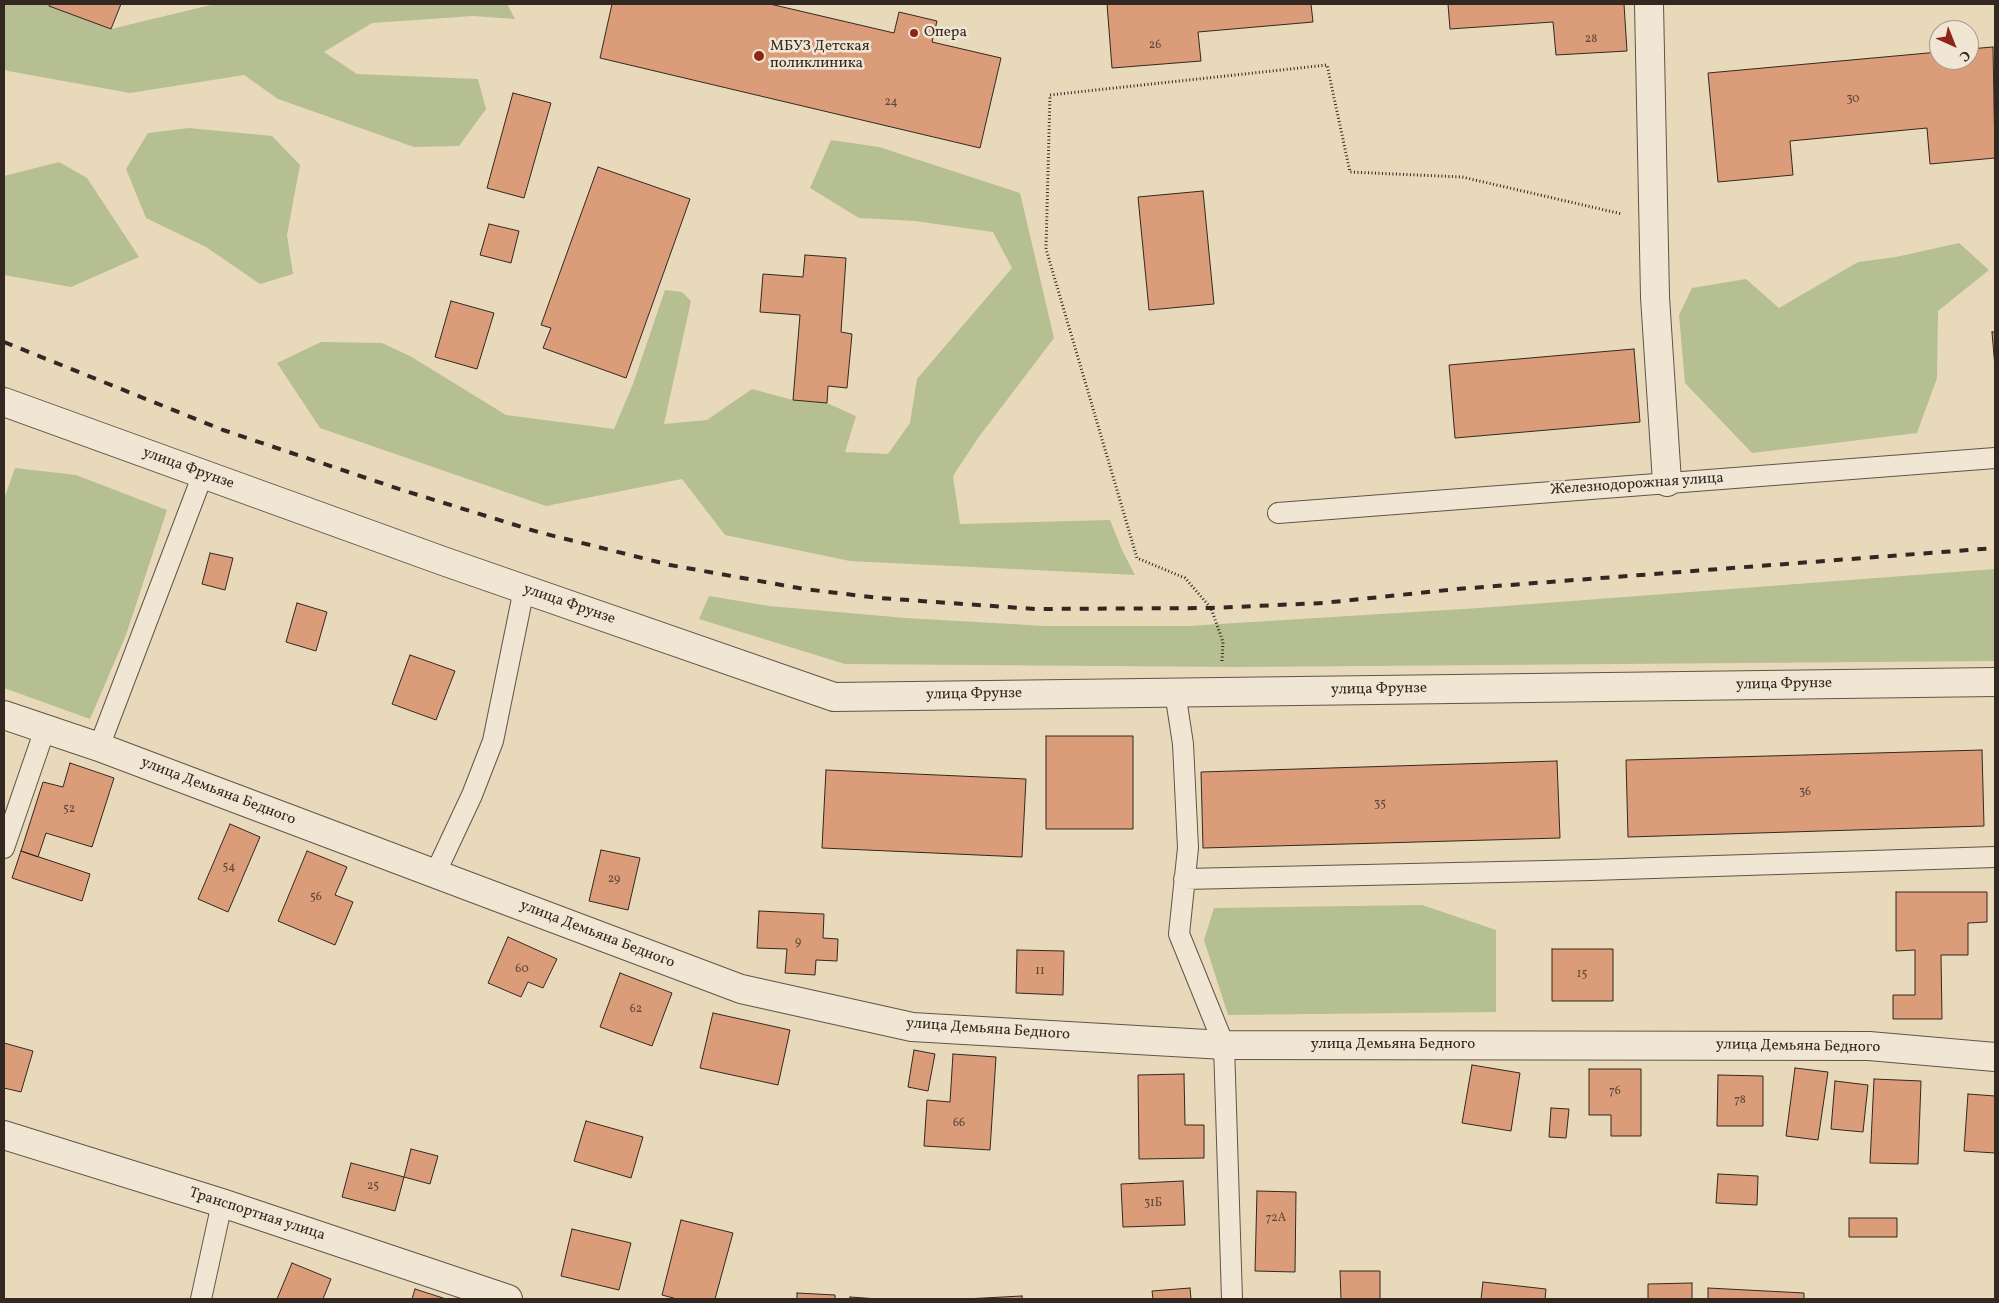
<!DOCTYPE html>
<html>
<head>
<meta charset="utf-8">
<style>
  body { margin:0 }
  #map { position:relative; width:1999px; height:1303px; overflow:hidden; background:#e8d9bb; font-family:Vollkorn,serif }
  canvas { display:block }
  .frame { position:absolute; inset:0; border:5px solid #332821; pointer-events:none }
  .north { position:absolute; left:1929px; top:20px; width:50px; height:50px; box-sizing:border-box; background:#f0e6d3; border:1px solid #a49a8c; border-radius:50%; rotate:136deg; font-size:14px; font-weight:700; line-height:20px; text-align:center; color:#332821 }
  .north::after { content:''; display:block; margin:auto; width:18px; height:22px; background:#8f2418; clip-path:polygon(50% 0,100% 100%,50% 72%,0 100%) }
</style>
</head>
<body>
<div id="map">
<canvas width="1999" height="1303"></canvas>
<div class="frame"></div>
<div class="north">С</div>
</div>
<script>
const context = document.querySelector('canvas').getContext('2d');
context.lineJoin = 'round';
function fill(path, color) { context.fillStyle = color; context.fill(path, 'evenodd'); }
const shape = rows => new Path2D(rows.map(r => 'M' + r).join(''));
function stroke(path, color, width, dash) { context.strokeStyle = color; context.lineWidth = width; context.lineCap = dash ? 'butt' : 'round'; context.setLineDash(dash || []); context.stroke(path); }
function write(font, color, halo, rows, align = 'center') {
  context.font = font + ' Vollkorn,serif'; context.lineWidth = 5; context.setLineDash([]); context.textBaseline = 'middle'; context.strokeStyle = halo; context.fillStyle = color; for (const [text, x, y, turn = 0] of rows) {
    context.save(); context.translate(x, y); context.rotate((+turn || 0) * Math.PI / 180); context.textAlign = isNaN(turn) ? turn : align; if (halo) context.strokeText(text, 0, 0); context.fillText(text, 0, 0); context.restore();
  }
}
fill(shape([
  [4,4,48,4,111,29,215,4,507,4,515,19,473,16,372,23,324,52,357,74,478,79,486,109,459,146,414,147,278,99,244,75,130,93,8,71,4,69],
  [189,128,272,136,300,165,287,235,293,274,260,284,206,247,146,218,126,169,148,133],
  [831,140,879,147,1020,193,1054,338,978,438,953,476,960,524,1110,520,1122,550,1135,575,850,561,725,535,682,479,546,506,320,428,277,363,321,342,382,343,410,356,506,415,614,429,633,384,665,290,682,292,691,301,664,424,707,420,752,389,793,400,827,403,856,416,845,452,888,454,910,423,917,379,1012,268,993,232,915,221,859,218,810,188],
  [59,162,87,178,139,257,71,287,4,275,4,176],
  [1959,243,1989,270,1938,311,1937,378,1917,433,1752,453,1685,383,1679,315,1692,288,1746,279,1779,308,1858,262,1896,257],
  [15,468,76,475,167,510,126,635,90,719,4,688,4,499],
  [1995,569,1995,661,1238,667,845,664,699,619,709,596,769,606,906,618,1046,626,1187,626,1479,608],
  [1422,905,1496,930,1496,1012,1228,1015,1204,940,1214,908]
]), '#b5bf91');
const building = shape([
  [50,4,121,4,111,29,49,6,50,4],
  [612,4,770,4,894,33,899,12,937,21,932,42,1001,58,980,148,600,58,612,4],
  [1107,4,1311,4,1313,22,1198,32,1201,61,1112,68,1107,4],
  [1448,4,1624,4,1627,51,1556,55,1553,22,1450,29,1448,4],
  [1993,47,1995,158,1930,164,1927,128,1790,141,1793,175,1718,182,1708,73,1939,52,1939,60,1969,60,1969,49,1993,47],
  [513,93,551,103,524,198,487,188,513,93],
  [598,167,690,199,626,378,543,348,551,328,541,325,598,167],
  [1203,191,1214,304,1149,310,1138,197,1203,191],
  [489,224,519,231,511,263,480,255,489,224],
  [805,255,846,258,841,332,852,334,847,388,828,386,827,403,793,400,800,315,760,312,763,274,803,277,805,255],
  [451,301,494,313,477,369,435,357,451,301],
  [1992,332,1995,332,1995,367,1992,332],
  [1634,349,1640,422,1455,438,1449,365,1634,349],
  [210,553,233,558,225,590,202,584,210,553],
  [297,603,327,612,316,651,286,642,297,603],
  [410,655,455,671,436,720,392,704,410,655],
  [1046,736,1133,736,1133,829,1046,829,1046,736],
  [1982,750,1984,826,1628,837,1626,760,1982,750],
  [1557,761,1560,838,1203,848,1201,772,1557,761],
  [70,763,114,778,92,847,46,833,38,857,21,851,43,782,63,787,70,763],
  [826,770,1026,779,1022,857,822,848,826,770],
  [230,824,260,837,228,912,198,899,230,824],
  [601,850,640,858,628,910,589,901,601,850],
  [21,851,90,874,82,901,12,878,21,851],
  [307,851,347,867,335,895,353,902,335,945,278,921,307,851],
  [1896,892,1987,892,1987,922,1968,923,1968,955,1941,955,1942,1019,1893,1019,1893,995,1915,995,1915,950,1896,951,1896,892],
  [759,911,824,914,823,938,838,939,837,961,816,960,815,975,785,973,787,949,757,948,759,911],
  [508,937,557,959,543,988,528,982,521,997,488,983,508,937],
  [1552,949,1613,949,1613,1001,1552,1001,1552,949],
  [1017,950,1064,951,1063,995,1016,993,1017,950],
  [620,973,672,993,652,1046,600,1027,620,973],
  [713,1013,790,1030,778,1085,700,1068,713,1013],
  [4,1043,33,1051,21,1092,4,1088,4,1043],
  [914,1050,935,1054,928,1091,908,1087,914,1050],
  [953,1054,996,1057,990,1150,924,1146,927,1100,950,1102,953,1054],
  [1472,1065,1520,1073,1511,1131,1462,1123,1472,1065],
  [1795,1068,1828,1072,1818,1140,1786,1136,1795,1068],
  [1589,1069,1641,1069,1641,1136,1611,1136,1611,1115,1589,1115,1589,1069],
  [1184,1074,1185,1125,1204,1125,1204,1158,1139,1159,1138,1075,1184,1074],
  [1718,1075,1763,1076,1763,1126,1717,1126,1718,1075],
  [1874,1079,1921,1081,1918,1164,1870,1163,1874,1079],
  [1835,1081,1868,1085,1863,1132,1831,1129,1835,1081],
  [1968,1094,1995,1096,1995,1153,1964,1151,1968,1094],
  [1551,1108,1569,1109,1566,1138,1549,1137,1551,1108],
  [586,1121,643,1137,631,1178,574,1161,586,1121],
  [411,1149,438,1156,430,1184,404,1177,411,1149],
  [351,1163,404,1177,395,1211,342,1197,351,1163],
  [1718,1174,1758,1176,1757,1205,1716,1203,1718,1174],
  [1183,1181,1185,1225,1123,1227,1121,1184,1183,1181],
  [1257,1191,1296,1192,1295,1272,1255,1271,1257,1191],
  [1849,1218,1897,1218,1897,1237,1849,1237,1849,1218],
  [681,1220,733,1233,715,1299,677,1299,662,1295,681,1220],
  [572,1229,631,1243,619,1290,561,1276,572,1229],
  [292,1263,331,1279,323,1299,277,1299,292,1263],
  [1340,1271,1380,1271,1380,1299,1341,1299,1340,1271],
  [1483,1282,1546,1289,1545,1299,1481,1299,1483,1282],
  [1692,1283,1692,1299,1648,1299,1648,1284,1692,1283],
  [1190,1288,1191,1299,1153,1299,1152,1291,1190,1288],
  [1708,1288,1804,1293,1804,1299,1708,1299,1708,1288],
  [415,1289,446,1299,412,1299,415,1289],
  [797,1293,835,1295,835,1299,797,1299,797,1293],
  [1022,1296,1022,1299,965,1299,1022,1296],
  [850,1297,878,1299,850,1299,850,1297]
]);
fill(building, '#da9c79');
stroke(building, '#332821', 1);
const lane = shape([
  [1278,513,1995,458],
  [1175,692,1183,744,1188,848,1179,934,1224,1045,1232,1299],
  [99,747,203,474],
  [4,848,45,729],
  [435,874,472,795,493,741,524,589],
  [1184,879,1591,870,1995,857],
  [201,1299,222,1203]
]);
const street = shape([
  [1649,4,1655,297,1667,482],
  [4,402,443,561,834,697,1995,682],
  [4,715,99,747,741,989,912,1027,1224,1045,1869,1046,1995,1057],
  [4,1135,222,1203,508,1299]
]);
stroke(lane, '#605448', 22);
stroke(street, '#605448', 30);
stroke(shape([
  [1222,661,1223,642,1211,608,1185,578,1137,558,1046,249,1050,95,1327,65,1350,172,1462,177,1622,214]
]), '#332821', 3, [1, 2.5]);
stroke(lane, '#f0e6d3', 20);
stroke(street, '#f0e6d3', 28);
stroke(shape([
  [4,342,223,430,402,490,538,532,670,565,804,589,879,598,1035,609,1211,608,1323,603,1457,589,1995,548]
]), '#332821', 4, [9, 9]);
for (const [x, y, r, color] of [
  [914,33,5,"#8f2418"],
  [759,56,6,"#8f2418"]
]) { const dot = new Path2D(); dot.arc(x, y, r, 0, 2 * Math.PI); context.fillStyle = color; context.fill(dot); stroke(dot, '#f0e6d3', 2); }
write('12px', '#5d4537', null, [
  ["28",1591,40],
  ["26",1155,46],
  ["30",1853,100],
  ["24",891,103],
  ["36",1805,793],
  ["35",1380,805],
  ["52",69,810],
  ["54",229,868],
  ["29",614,880],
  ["56",316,898],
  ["9",798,943],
  ["60",522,970],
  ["11",1040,972],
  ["15",1582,975],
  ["62",636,1010],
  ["76",1615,1092],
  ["78",1740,1101],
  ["66",959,1124],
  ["25",373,1187],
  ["31Б",1153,1204],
  ["72А",1276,1219]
]);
write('15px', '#332821', '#f0e6d3', [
  ["Опера",924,33],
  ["МБУЗ Детская",770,47],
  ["поликлиника",770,64]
], 'left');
write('15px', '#332821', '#f0e6d3', [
  ["улица Фрунзе",188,469,20],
  ["Железнодорожная улица",1637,485,-4],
  ["улица Фрунзе",569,605,19],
  ["улица Фрунзе",1784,685,-1],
  ["улица Фрунзе",1379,690,-1],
  ["улица Фрунзе",974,695,-1],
  ["улица Демьяна Бедного",218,792,21],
  ["улица Демьяна Бедного",597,935,21],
  ["улица Демьяна Бедного",988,1030,4],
  ["улица Демьяна Бедного",1393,1045],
  ["улица Демьяна Бедного",1798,1047,1],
  ["Транспортная улица",257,1215,18]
]);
</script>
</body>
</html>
